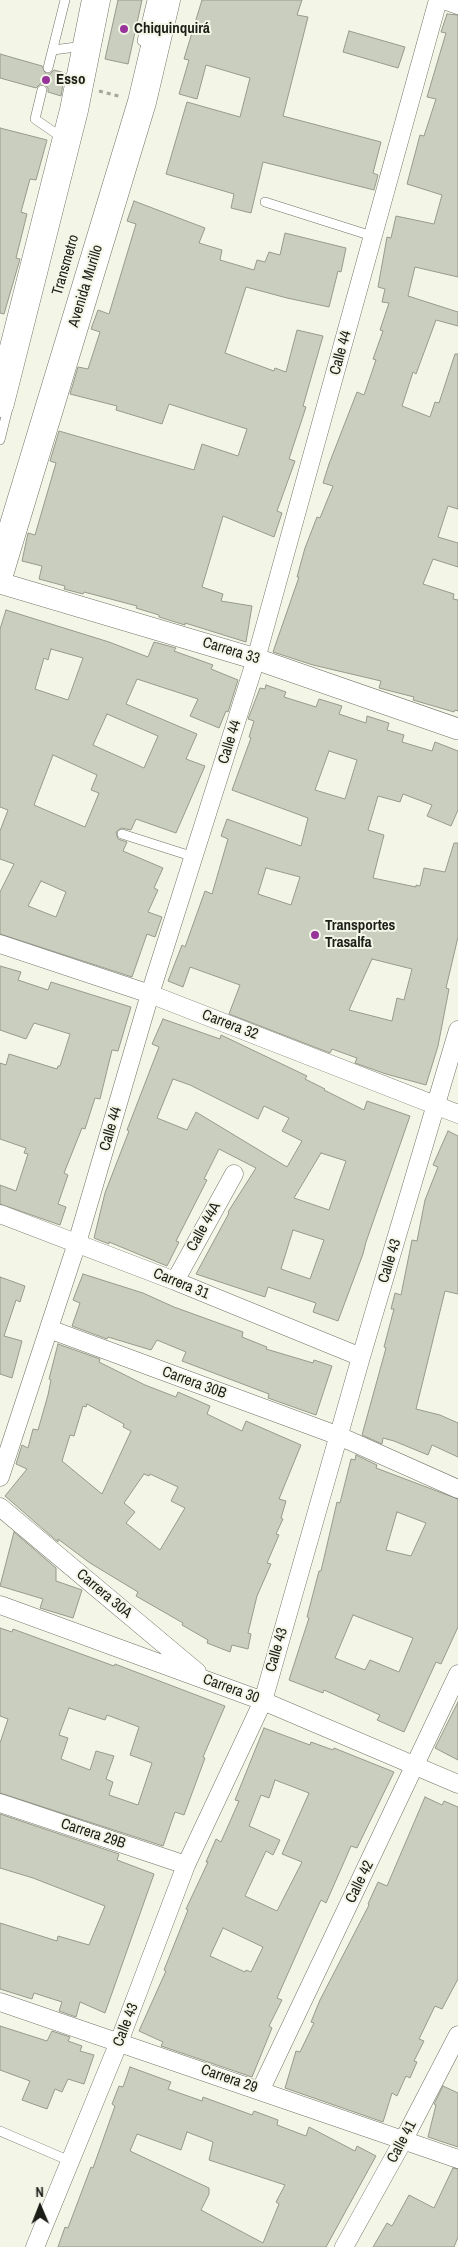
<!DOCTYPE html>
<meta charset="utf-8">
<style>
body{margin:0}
#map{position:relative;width:458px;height:2247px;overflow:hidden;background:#f3f6e7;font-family:"Archivo Narrow",sans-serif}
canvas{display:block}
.north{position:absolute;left:15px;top:2182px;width:50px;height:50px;-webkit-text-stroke:4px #f3f6e7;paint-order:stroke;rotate:359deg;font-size:14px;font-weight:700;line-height:20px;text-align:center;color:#1b1d17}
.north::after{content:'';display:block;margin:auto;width:18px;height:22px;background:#1b1d17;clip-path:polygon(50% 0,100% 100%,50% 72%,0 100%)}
</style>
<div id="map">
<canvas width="458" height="2247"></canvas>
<div class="north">N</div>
</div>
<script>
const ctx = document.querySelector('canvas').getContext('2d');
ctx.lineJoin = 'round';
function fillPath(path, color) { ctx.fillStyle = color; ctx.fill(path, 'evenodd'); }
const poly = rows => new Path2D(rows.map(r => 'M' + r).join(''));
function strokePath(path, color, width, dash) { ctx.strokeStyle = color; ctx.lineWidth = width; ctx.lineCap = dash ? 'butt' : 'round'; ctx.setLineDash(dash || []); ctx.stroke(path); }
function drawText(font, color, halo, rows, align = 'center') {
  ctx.font = font + ' "Archivo Narrow",sans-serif'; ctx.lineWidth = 4; ctx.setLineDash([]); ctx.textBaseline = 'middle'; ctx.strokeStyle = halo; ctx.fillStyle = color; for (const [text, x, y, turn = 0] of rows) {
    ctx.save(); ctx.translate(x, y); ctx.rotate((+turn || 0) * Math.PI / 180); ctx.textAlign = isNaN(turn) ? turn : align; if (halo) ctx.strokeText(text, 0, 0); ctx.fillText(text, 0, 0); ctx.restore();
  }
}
const building = poly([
 [118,0,142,0,128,64,105,59,118,0],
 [202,0,302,0,297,15,308,17,283,116,381,142,373,173,378,175,374,190,263,162,251,213,231,208,234,194,166,174,187,102,240,117,250,78,206,65,197,99,179,94,189,60,184,59,202,0],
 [447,14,458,15,458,277,415,267,408,296,458,312,458,326,436,320,416,374,413,372,402,406,430,417,435,402,439,403,455,354,458,354,458,509,448,506,438,537,458,543,458,567,433,559,423,584,454,594,453,599,458,600,458,711,455,710,454,712,413,700,414,697,379,688,381,681,313,665,273,652,299,577,297,577,305,548,317,517,320,518,333,486,323,483,329,464,357,392,364,395,376,360,373,359,383,331,380,330,389,303,382,302,385,289,378,287,387,237,391,238,396,216,434,224,442,195,407,184,420,135,424,136,436,99,427,97,446,33,441,32,447,14],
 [349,31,405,47,398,68,343,52,349,31],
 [0,54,42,66,46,74,50,74,54,70,65,73,61,96,48,92,48,88,44,84,40,84,36,88,0,78,0,54],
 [0,128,47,140,36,180,30,179,21,212,27,214,16,258,20,259,4,314,0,313,0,128],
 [134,201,205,228,199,243,222,250,220,260,254,270,257,260,265,262,269,252,280,255,285,233,346,248,341,272,338,271,329,307,287,298,246,287,225,353,274,371,275,368,286,372,297,330,323,336,303,406,306,407,289,459,295,461,277,511,282,513,274,537,223,516,202,587,223,594,221,601,252,606,246,642,185,623,185,625,159,617,159,615,136,608,137,606,84,592,83,594,64,589,65,586,39,579,42,566,22,561,28,533,35,535,56,463,50,461,59,431,194,470,202,444,238,456,247,429,169,404,162,424,116,410,117,406,70,394,78,367,88,369,100,332,91,329,98,310,109,314,136,224,127,221,134,201],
 [6,610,109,642,148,657,154,642,176,648,174,651,213,665,211,669,238,680,228,712,226,711,219,728,190,716,198,699,137,679,126,704,197,734,186,759,205,766,176,833,136,819,131,830,121,828,116,832,118,839,127,842,123,851,163,868,154,888,158,890,148,912,162,917,155,937,147,934,132,977,0,934,0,892,14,864,0,859,0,831,8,810,0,807,0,629,6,610],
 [51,649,83,658,68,700,35,689,44,658,48,660,51,649],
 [107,714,158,736,144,768,93,745,107,714],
 [53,755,97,775,91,790,99,793,85,827,34,805,53,755],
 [41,881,66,892,56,917,28,906,41,881],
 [266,685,286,692,284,697,316,707,319,699,342,706,339,714,366,723,367,716,389,723,387,730,404,735,402,742,432,751,435,742,458,751,458,810,451,826,427,816,432,805,403,794,400,802,378,796,368,830,384,835,373,878,416,887,416,885,420,886,424,868,445,872,454,843,458,843,458,937,446,988,449,989,438,1046,426,1085,386,1074,355,1063,357,1058,332,1049,330,1053,229,1014,240,985,190,967,183,987,168,981,182,945,185,947,205,891,212,894,228,839,221,836,227,819,301,846,308,818,232,790,251,738,249,737,254,721,248,719,260,688,265,689,266,685],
 [329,751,357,760,345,799,315,790,329,751],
 [266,868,300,877,291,905,258,894,266,868],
 [372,959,412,969,404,1000,397,998,392,1021,349,1010,372,959],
 [0,966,21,972,18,980,48,990,51,982,131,1007,118,1051,112,1050,100,1099,95,1098,85,1129,82,1128,64,1173,68,1175,58,1204,66,1207,60,1225,0,1204,0,1185,16,1191,28,1154,24,1153,26,1148,0,1139,0,1063,6,1065,9,1054,57,1069,58,1066,60,1066,70,1034,34,1023,26,1039,0,1030,0,966],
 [163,1019,220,1039,221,1035,307,1076,305,1079,325,1089,324,1090,364,1110,367,1101,410,1116,366,1242,363,1254,338,1321,313,1312,316,1303,268,1287,265,1297,196,1274,229,1213,228,1212,256,1168,219,1149,204,1179,207,1180,176,1241,179,1242,167,1266,109,1242,109,1244,94,1238,105,1193,129,1131,127,1130,159,1047,152,1044,163,1019],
 [173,1079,190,1085,258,1119,264,1106,289,1118,282,1131,302,1141,287,1167,196,1112,187,1130,157,1118,173,1079],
 [321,1153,346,1161,329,1210,294,1198,321,1153],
 [293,1230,324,1240,310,1279,281,1269,293,1230],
 [448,1131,458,1136,458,1294,445,1291,416,1409,440,1415,458,1423,458,1457,432,1445,428,1455,394,1441,383,1438,382,1444,362,1435,386,1348,384,1347,394,1309,391,1309,395,1293,401,1295,412,1240,417,1241,425,1200,438,1167,433,1165,448,1131],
 [83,1274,143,1293,174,1307,243,1332,242,1337,267,1347,266,1349,313,1363,314,1360,332,1366,316,1415,268,1398,269,1394,182,1361,186,1352,157,1340,151,1350,108,1337,107,1339,72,1326,80,1303,73,1300,83,1274],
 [0,1277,25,1286,20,1302,16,1300,4,1336,22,1341,12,1378,0,1374,0,1277],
 [58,1344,100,1359,99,1362,145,1385,176,1397,178,1392,210,1406,207,1414,242,1431,246,1421,301,1445,279,1499,286,1501,281,1518,283,1519,276,1534,279,1535,267,1563,271,1564,257,1596,248,1633,251,1634,248,1649,232,1645,230,1652,207,1643,208,1640,182,1625,183,1623,136,1596,138,1592,90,1563,58,1539,58,1542,5,1496,27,1469,16,1464,22,1445,28,1448,33,1429,38,1430,48,1395,51,1380,49,1379,58,1344],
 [87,1404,124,1424,123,1427,131,1431,102,1494,62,1461,70,1435,74,1436,83,1406,86,1407,87,1404],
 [144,1474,149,1476,150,1474,178,1487,171,1501,185,1508,160,1550,126,1523,135,1512,124,1503,144,1474],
 [356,1455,377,1465,376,1468,458,1499,458,1627,441,1664,436,1662,404,1732,377,1720,380,1715,324,1690,323,1693,289,1680,309,1618,307,1617,319,1571,321,1571,337,1502,340,1503,351,1459,355,1460,356,1455],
 [397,1512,426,1523,411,1556,386,1550,397,1512],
 [353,1615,413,1638,399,1672,370,1660,365,1670,335,1658,353,1615],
 [14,1532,56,1568,56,1581,82,1590,73,1618,40,1608,43,1599,0,1586,14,1532],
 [0,1628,12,1632,13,1629,114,1666,115,1664,225,1706,203,1757,205,1758,184,1815,175,1812,163,1846,0,1793,0,1743,8,1719,0,1716,0,1628],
 [69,1708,105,1720,107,1715,139,1727,130,1755,152,1763,138,1805,109,1795,113,1782,106,1779,114,1756,96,1751,90,1770,61,1759,68,1738,59,1735,69,1708],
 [458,1702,458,1760,435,1748,458,1702],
 [264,1728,310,1745,311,1742,333,1750,334,1748,394,1772,357,1848,351,1846,326,1903,321,1900,309,1926,277,1998,282,2000,269,2026,272,2028,252,2077,161,2046,163,2042,139,2031,166,1971,164,1970,188,1910,186,1909,208,1862,206,1862,216,1839,221,1842,239,1801,235,1800,264,1728],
 [275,1780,309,1793,282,1854,302,1862,277,1911,245,1896,266,1851,273,1855,280,1840,249,1826,261,1795,269,1798,275,1780],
 [223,1928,263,1947,251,1972,246,1970,245,1972,210,1956,223,1928],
 [425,1797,442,1805,444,1801,458,1807,458,1979,442,2009,435,2006,419,2039,424,2041,414,2061,417,2062,410,2078,406,2076,397,2096,392,2093,383,2122,285,2088,296,2051,300,2052,314,2023,311,2022,320,2000,369,1905,368,1904,378,1882,387,1886,425,1797],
 [0,1814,119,1854,117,1860,154,1874,105,2013,80,2002,76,2017,59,2011,62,2002,34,1993,32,1999,0,1989,0,1923,57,1941,58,1936,89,1945,105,1906,33,1878,0,1868,0,1814],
 [0,2026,47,2041,52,2031,70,2037,68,2041,82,2046,80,2051,94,2055,84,2084,68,2079,62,2092,55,2089,47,2109,22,2100,30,2081,0,2070,0,2026],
 [130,2067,171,2082,168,2089,202,2101,203,2097,252,2115,254,2111,278,2120,277,2125,306,2136,309,2127,355,2151,357,2146,376,2156,326,2247,58,2247,65,2227,68,2228,91,2167,93,2168,115,2106,112,2104,119,2086,123,2087,130,2067],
 [187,2132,213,2142,209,2160,285,2185,276,2202,279,2204,263,2243,201,2210,209,2194,209,2188,130,2151,137,2134,181,2150,187,2132],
 [443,2086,458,2093,458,2147,428,2137,436,2105,434,2104,443,2086],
 [453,2168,458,2169,458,2237,454,2247,373,2247,387,2223,392,2226,409,2195,434,2208,453,2168]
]);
const path = poly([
 [99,91,122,97]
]);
const service = poly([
 [142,41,152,0],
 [53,50,84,46],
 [48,68,65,0],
 [42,90,35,119,64,139],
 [265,202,372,236],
 [0,440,9,404],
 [122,834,194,857],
 [0,2131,70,2161]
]);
const minor = poly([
 [444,0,458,5],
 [0,944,150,994,458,1114],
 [0,1214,175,1281,361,1357],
 [175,1281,234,1174],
 [49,1329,339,1436,458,1489],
 [0,1477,77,1243,150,994,256,659,438,0],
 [0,1507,197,1672],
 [0,1605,263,1701,458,1784],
 [0,1803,186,1865],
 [0,2002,458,2159],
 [261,2089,458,1674],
 [35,2247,119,2042,186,1865,263,1701,361,1357,458,1030],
 [344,2247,403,2141,458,2035]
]);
const tertiary = poly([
 [0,583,256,659,458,729]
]);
const primary = poly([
 [0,403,74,110,96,0],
 [0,571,142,102,166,0]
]);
const markers = [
 [124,29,5,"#973399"],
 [46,80,5,"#973399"],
 [315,935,5,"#973399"]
];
const poiNames = [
 ["Chiquinquirá",134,29],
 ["Esso",56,80],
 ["Transportes",325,926],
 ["Trasalfa",325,943]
];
const streetNames = [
 ["Transmetro",66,265,-74],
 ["Avenida Murillo",86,286,-73],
 ["Calle 44",341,353,-75],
 ["Carrera 33",231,651,17],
 ["Calle 44",230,742,-73],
 ["Carrera 32",230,1025,21],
 ["Calle 44",111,1129,-74],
 ["Calle 44A",204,1227,-61],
 ["Calle 43",390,1261,-73],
 ["Carrera 31",181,1284,22],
 ["Carrera 30B",194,1383,20],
 ["Carrera 30A",104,1594,40],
 ["Calle 43",277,1650,-74],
 ["Carrera 30",231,1689,20],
 ["Carrera 29B",93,1834,18],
 ["Calle 42",360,1882,-64],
 ["Calle 43",126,2025,-69],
 ["Carrera 29",229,2079,19],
 ["Calle 41",402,2142,-62]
];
fillPath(building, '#cacebe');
strokePath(building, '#979a8c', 1);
strokePath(service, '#707366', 10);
strokePath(minor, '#707366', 19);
strokePath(tertiary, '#707366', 22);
strokePath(primary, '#707366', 29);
strokePath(path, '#a5a79c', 3, [4, 4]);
strokePath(service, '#fff', 9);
strokePath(minor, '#fff', 18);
strokePath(tertiary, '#fff', 21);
strokePath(primary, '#fff', 28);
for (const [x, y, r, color] of markers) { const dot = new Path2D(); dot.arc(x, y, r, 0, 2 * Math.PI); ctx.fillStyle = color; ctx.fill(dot); strokePath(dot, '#f3f6e7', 2); }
drawText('bold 15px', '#1b1d17', '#f3f6e7', poiNames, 'left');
drawText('15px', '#1b1d17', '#f3f6e7', streetNames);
</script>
